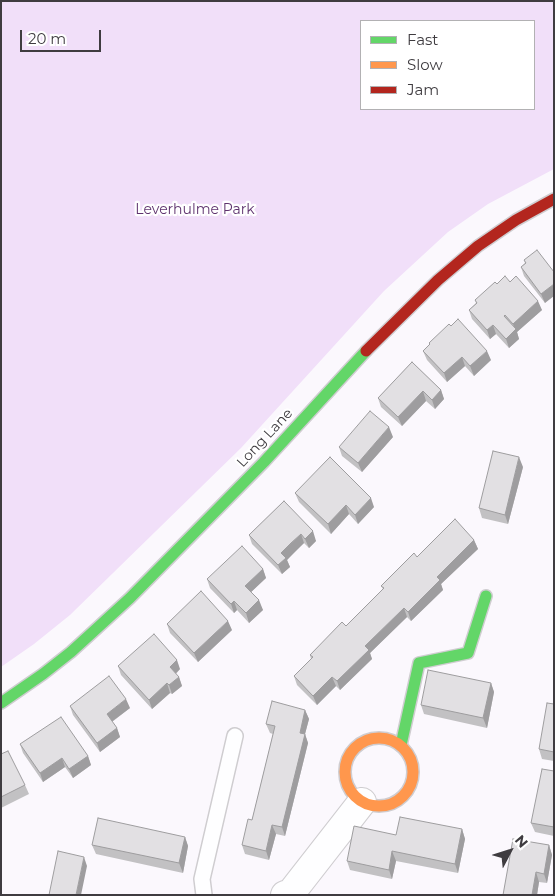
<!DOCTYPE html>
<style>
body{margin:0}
#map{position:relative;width:555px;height:896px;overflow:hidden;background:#fbf8fd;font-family:Montserrat,sans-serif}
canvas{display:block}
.frame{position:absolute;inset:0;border:2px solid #3f3c40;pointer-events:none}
.legend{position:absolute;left:360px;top:20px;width:175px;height:90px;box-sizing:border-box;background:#fff;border:1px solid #b2b1b3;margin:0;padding:6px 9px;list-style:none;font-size:15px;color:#3f3c40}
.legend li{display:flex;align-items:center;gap:10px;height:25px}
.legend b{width:25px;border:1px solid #b2b1b3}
.north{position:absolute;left:485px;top:826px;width:50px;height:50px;-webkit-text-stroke:4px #fff;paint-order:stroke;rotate:50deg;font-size:14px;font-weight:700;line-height:20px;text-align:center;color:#3f3c40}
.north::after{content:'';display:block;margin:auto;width:18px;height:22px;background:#3f3c40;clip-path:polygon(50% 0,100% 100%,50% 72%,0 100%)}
.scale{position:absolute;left:20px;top:30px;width:81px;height:22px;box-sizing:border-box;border:2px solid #3f3c40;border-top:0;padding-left:6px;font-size:15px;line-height:18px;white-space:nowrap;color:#3f3c40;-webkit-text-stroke:4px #fff;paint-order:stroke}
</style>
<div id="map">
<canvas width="555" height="896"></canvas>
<div class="frame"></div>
<ul class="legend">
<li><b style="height:6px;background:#63d668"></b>Fast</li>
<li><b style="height:6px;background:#ff974d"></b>Slow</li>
<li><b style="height:6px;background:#b3261e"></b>Jam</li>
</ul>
<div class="north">N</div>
<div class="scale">20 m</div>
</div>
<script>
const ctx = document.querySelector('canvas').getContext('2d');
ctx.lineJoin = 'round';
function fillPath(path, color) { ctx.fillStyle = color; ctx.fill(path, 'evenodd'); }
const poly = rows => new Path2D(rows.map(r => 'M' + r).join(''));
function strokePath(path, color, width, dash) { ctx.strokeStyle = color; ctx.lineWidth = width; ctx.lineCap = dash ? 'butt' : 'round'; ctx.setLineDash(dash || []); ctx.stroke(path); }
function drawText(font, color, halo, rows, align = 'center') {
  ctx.font = font + ' Montserrat,sans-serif'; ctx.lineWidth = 4.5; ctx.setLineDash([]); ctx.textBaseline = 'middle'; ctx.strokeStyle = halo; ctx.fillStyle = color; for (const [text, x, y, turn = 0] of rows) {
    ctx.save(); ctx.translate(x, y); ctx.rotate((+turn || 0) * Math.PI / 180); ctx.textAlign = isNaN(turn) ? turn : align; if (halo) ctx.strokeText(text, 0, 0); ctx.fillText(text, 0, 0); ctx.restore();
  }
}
const green = poly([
 [1,1,554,1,554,169,488,204,448,232,384,291,241,448,70,615,34,644,1,667],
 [361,21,534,21,534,109,361,109]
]);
const lane = poly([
 [204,895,202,879,235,736]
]);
const street = poly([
 [285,895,291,893,362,802]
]);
const fast = poly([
 [1,703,43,674,71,652,130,598,264,462,366,351],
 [401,745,419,663,468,653,486,596]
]);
const slow = poly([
 '345 772a34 34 0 1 1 68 0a34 34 0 1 1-68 0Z'
]);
const jam = poly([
 [366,351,438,280,478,246,516,220,554,199]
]);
const wall = poly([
 [524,260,554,272,545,303,524,276,521,267,525,263],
 [510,282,542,310,517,332,519,339,509,348,496,334,490,339,472,319,469,310,476,303,475,300,497,284],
 [429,343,491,360,474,376,465,366,447,382,427,360,423,351,430,345],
 [412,362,441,390,444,399,435,409,426,401,402,426,381,407,378,398],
 [393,437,362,472,342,456,339,447],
 [523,467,508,524,482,518,479,508],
 [295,493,374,507,358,524,349,514,331,534,299,502],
 [284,501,316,541,309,548,304,543,294,552,287,560,290,567,282,574,252,544,249,535],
 [474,540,478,549,441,584,443,590,411,621,407,617,370,653,372,659,340,690,336,686,317,705,297,685,294,676,311,659,310,655,346,626,383,589,381,586,417,557],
 [263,569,266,578,251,592,263,610,249,623,237,610,234,613,210,588,207,579],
 [167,624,232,630,198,662,170,633],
 [118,666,180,669,176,674,179,677,182,686,172,694,170,693,152,709,121,675],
 [491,683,494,692,487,728,424,714,421,705],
 [554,704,554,761,542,759,539,749],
 [70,706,130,708,112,722,117,728,120,737,100,752,73,715],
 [305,710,309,719,305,734,308,743,285,836,276,834,269,860,245,854,242,845,252,820,273,734,270,733,266,724],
 [20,744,88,756,91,765,73,778,65,767,43,782,23,753],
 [1,754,25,785,29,794,1,808],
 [554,771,554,836,535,832,531,823],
 [462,829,465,839,458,873,396,861,392,879,350,870,347,861,396,835],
 [185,837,188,846,183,873,96,854,92,845],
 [549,845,552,855,547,883,539,882,537,895,503,895]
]);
const shadedWall = poly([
 [554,284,554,296,545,303,541,294],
 [538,301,542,310,517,332,519,339,509,348,506,339,515,330,513,324],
 [493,325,496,334,490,339,487,330],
 [487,351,491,360,474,376,470,366],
 [462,357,465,366,447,382,444,373],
 [441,390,444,399,435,409,432,400],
 [423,391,426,401,402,426,398,417],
 [389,427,393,437,362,472,358,463],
 [519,457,523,467,508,524,505,515],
 [371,498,374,507,358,524,355,515],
 [346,505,349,514,331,534,328,524],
 [313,531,316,541,309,548,305,539],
 [301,534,304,543,287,560,290,567,282,574,278,565,281,553],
 [474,540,478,549,441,584,443,590,411,621,408,612,437,577],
 [263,569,266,578,248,595,245,586],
 [259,600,263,610,249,623,246,613],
 [234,601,237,610,234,613,231,604],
 [404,608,407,617,370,653,372,659,340,690,337,681,365,646],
 [228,621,232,630,198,662,194,653],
 [177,660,180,669,173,676,170,667],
 [179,677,182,686,172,694,169,685],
 [332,677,336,686,317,705,313,696],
 [167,683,170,693,152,709,149,700],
 [491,683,494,692,487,728,483,718],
 [126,699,130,708,110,723,107,714],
 [305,710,309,719,305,734,308,743,285,836,282,827,300,733],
 [117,728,120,737,100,752,97,743],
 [88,756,91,765,73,778,69,769],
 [62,758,65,767,43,782,40,773],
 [272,825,276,834,269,860,266,851],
 [462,829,465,839,458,873,455,864],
 [185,837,188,846,183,873,179,863],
 [549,845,552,855,547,883,544,874],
 [392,851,396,861,392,879,389,870],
 [84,857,87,866,81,895,76,895],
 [536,872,539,882,537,895,532,895]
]);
const building = poly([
 [537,250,554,272,554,284,541,294,521,267,526,263,524,260,537,250],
 [505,276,510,282,516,276,538,301,513,324,505,315,504,316,516,329,506,339,493,325,487,330,469,310,477,303,475,300,495,282,497,284,505,276],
 [458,319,487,351,470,366,462,357,444,373,423,351,430,344,429,343,449,324,451,326,458,319],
 [412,362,441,390,432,400,423,391,398,417,378,398,412,362],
 [370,411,389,427,358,463,339,447,370,411],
 [493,451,519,457,505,515,479,508,493,451],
 [330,457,371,498,355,515,346,505,328,524,295,493,330,457],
 [284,501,313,531,305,539,301,534,291,543,281,553,286,558,278,565,249,535,284,501],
 [455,519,474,540,437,577,440,580,408,612,404,608,365,646,369,650,337,681,332,677,313,696,294,676,313,657,310,655,342,622,346,626,384,588,381,586,414,553,417,557,455,519],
 [242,546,263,569,245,586,259,600,246,613,234,601,231,604,207,579,242,546],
 [201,591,228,621,194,653,167,624,201,591],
 [154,634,177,660,170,667,179,677,169,685,167,683,149,700,118,666,154,634],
 [428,670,491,683,483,718,421,705,428,670],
 [109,676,126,699,107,714,117,728,97,743,70,706,109,676],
 [272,701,305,710,300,733,305,734,282,827,272,825,266,851,242,845,248,819,252,820,275,726,266,724,272,701],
 [547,703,554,704,554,752,539,749,547,703],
 [61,717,88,756,69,769,62,758,40,773,20,744,61,717],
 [8,751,25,785,1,797,1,754,8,751],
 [542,769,554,771,554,827,531,823,542,769],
 [400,817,462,829,455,864,392,851,389,870,347,861,354,826,396,835,400,817],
 [98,818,185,837,179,863,92,845,98,818],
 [513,839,549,845,544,874,536,872,532,895,503,895,513,839],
 [58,851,84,857,76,895,49,895,58,851]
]);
const parkNames = [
 ["Leverhulme Park",195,210]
];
const streetNames = [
 ["Long Lane",265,438,-47]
];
fillPath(green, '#f1dff9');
strokePath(lane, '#cfcdd0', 18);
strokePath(street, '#cfcdd0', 30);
strokePath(fast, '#cfcdd0', 14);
strokePath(slow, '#cfcdd0', 14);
strokePath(jam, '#cfcdd0', 14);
strokePath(lane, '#fefeff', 15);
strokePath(street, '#fefeff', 28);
strokePath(fast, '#63d668', 11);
strokePath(slow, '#ff974d', 11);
strokePath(jam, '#b3261e', 11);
fillPath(wall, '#c2c1c3');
fillPath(shadedWall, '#9e9d9f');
fillPath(building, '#e2e0e3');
strokePath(building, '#9e9d9f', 1);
drawText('14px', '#5e326e', '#fff', parkNames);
drawText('14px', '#3f3c40', '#fff', streetNames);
</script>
